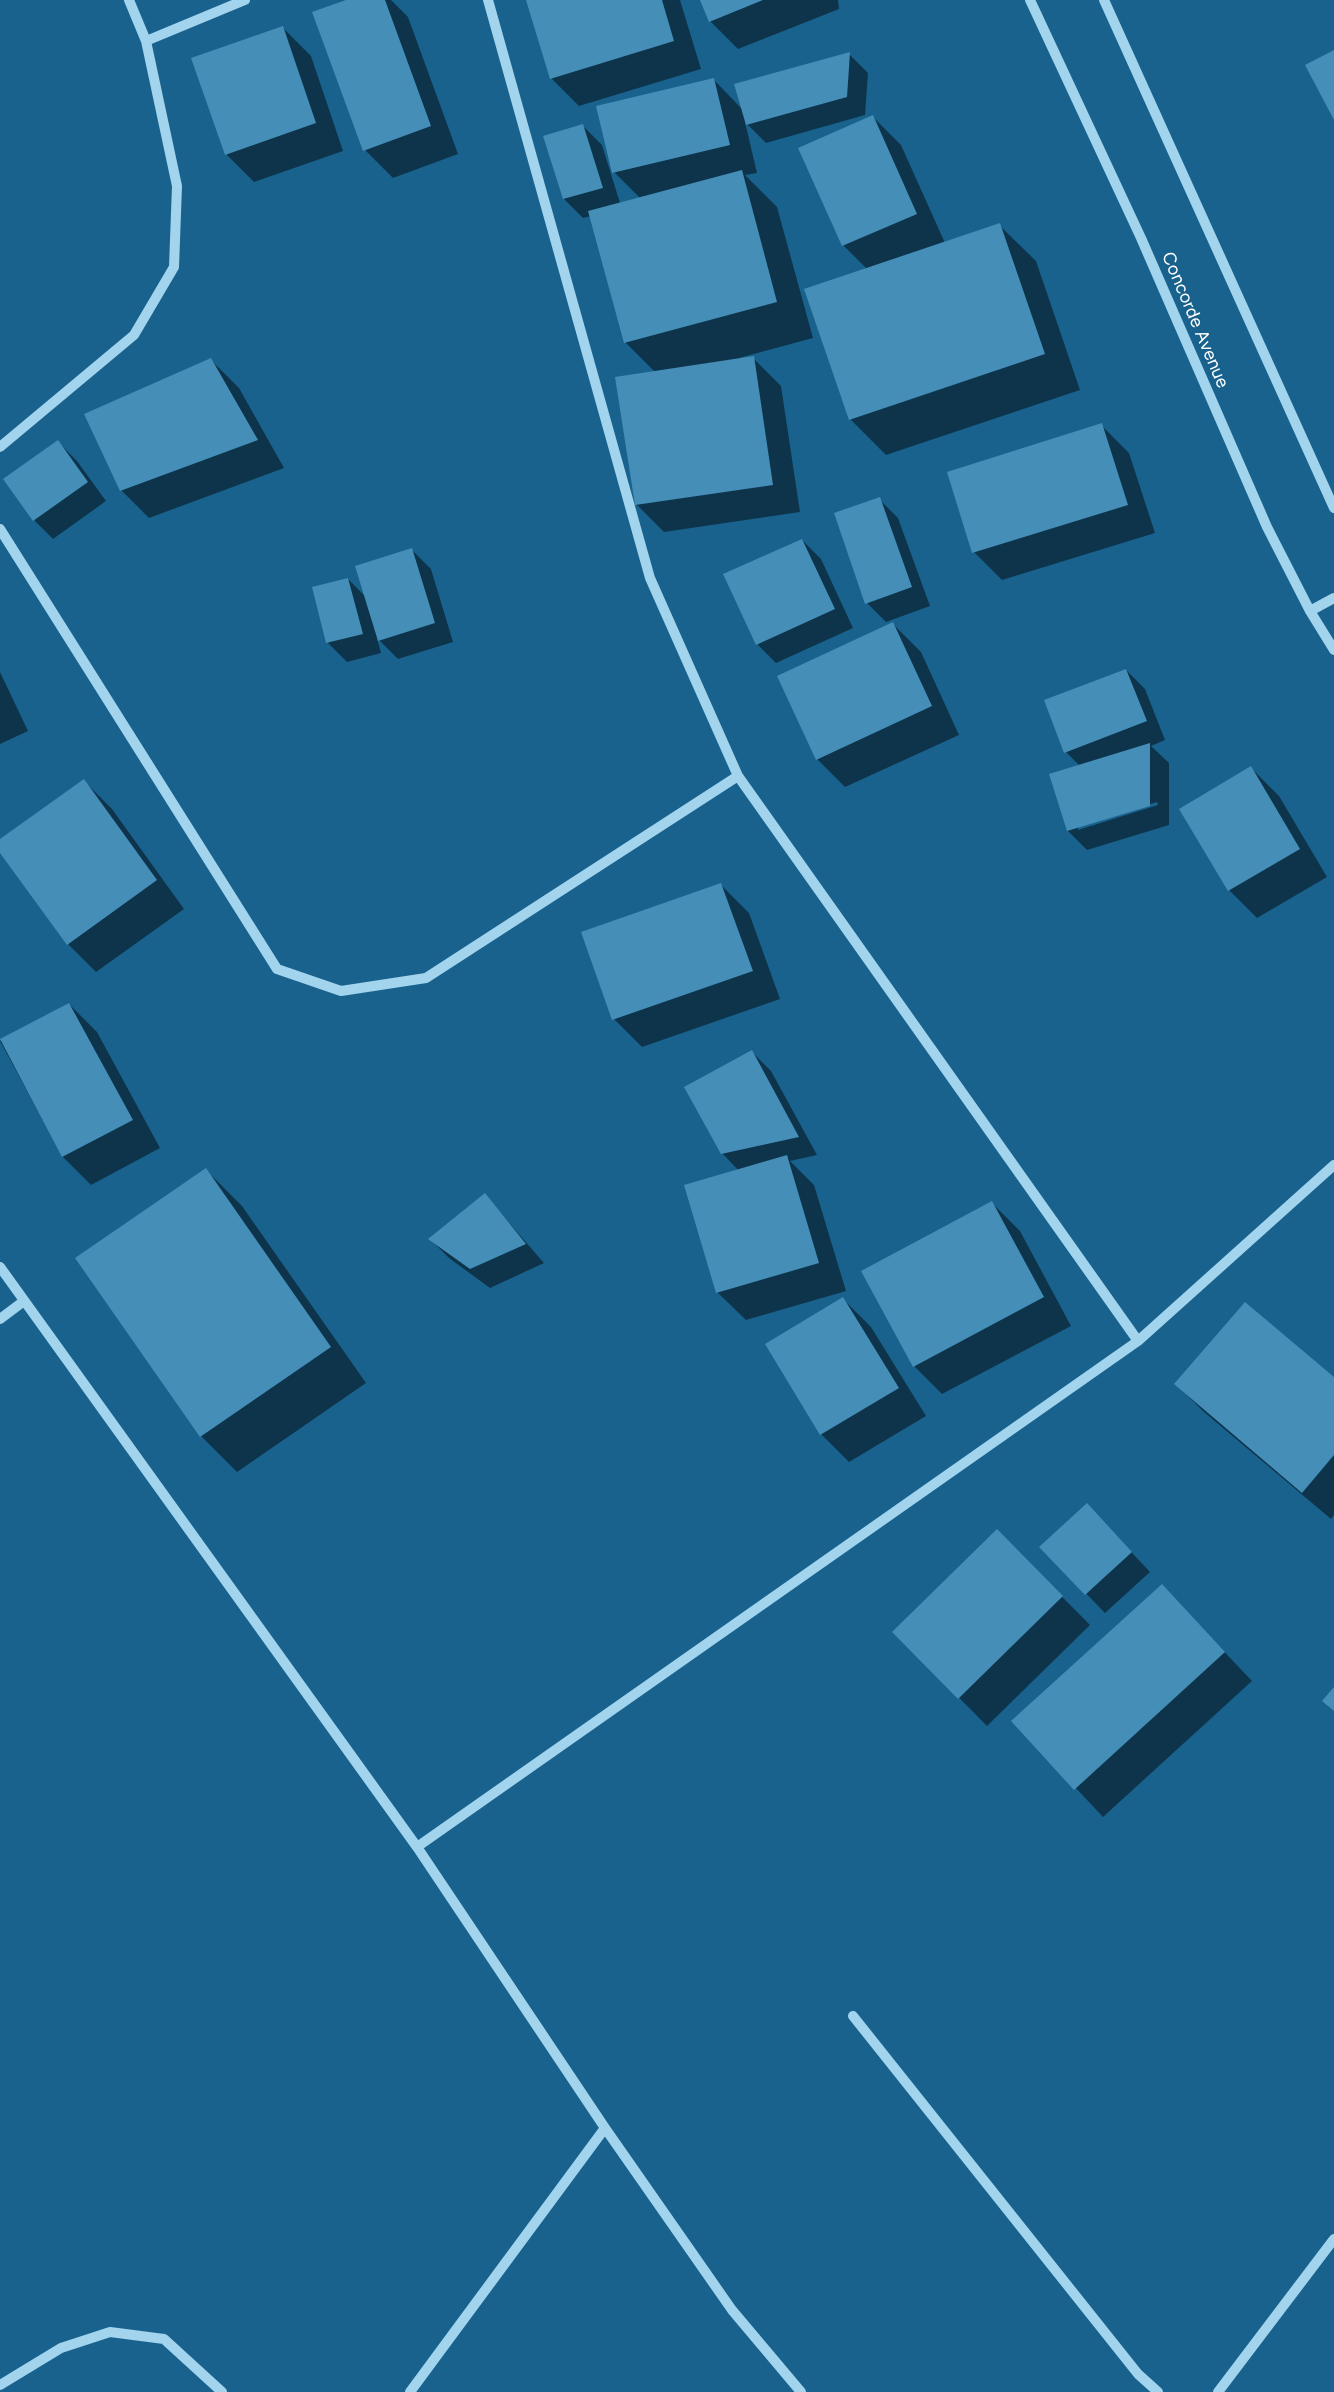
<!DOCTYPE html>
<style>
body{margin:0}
canvas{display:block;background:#18628d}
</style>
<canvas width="1334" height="2392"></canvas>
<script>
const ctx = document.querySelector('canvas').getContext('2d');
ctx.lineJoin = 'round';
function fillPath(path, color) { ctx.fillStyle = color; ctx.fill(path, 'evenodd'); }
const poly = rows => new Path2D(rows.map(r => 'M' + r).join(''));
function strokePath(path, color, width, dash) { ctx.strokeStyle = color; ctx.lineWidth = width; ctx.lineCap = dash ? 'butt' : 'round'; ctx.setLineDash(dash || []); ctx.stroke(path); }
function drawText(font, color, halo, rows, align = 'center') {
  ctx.font = font + ' Figtree,sans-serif'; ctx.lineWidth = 4.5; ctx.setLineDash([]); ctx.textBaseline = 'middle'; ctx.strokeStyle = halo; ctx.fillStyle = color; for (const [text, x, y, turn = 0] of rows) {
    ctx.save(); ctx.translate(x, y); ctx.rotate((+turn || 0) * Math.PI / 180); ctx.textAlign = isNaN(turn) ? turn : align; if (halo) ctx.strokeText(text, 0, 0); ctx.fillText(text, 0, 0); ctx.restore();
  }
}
const shadow = poly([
 [350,0,391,0,408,17,458,154,393,178,365,150],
 [528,0,680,0,701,69,579,106,551,78],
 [702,0,838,0,839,9,738,49,710,21],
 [283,28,311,56,343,151,254,182,226,154],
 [849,54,868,73,865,115,766,143,745,122,757,173,745,175,777,207,813,338,739,358,740,360,753,358,781,386,800,512,664,532,636,504,656,373,626,343,591,216,583,218,564,199,545,137,583,126,602,145,620,203,640,198,614,172,714,80,742,109],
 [873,117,901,145,945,243,999,225,1036,261,1080,390,886,455,850,419,867,269,843,245,800,149],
 [211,360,239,388,284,468,149,518,121,490],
 [1101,425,1129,453,1155,533,1002,580,974,552],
 [58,442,77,461,106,501,53,539,34,520,5,479],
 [879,499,898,518,930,606,886,622,867,603],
 [802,540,821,559,853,628,776,663,757,644],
 [412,550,431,569,453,642,398,659,377,638,381,653,347,662,328,643,348,579,366,597],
 [893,624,921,652,959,735,845,787,817,759],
 [1126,670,1145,689,1165,740,1151,746,1169,763,1169,825,1087,850,1068,831,1051,775,1080,766,1066,752],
 [1157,802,1158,805,1078,830,1078,826],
 [0,672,28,731,0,744],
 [1251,768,1279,796,1327,877,1257,918,1229,890,1181,809],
 [84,781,112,809,184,909,96,972,68,944,0,850,0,841],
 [721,885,749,913,780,999,642,1047,614,1019],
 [69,1004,97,1032,160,1148,91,1185,63,1157,0,1041],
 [752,1052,771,1071,817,1155,790,1161,814,1185,846,1291,746,1320,717,1292,739,1171,722,1153],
 [206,1170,242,1206,366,1383,237,1472,201,1436],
 [485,1195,544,1263,490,1288,449,1258,430,1239],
 [992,1203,1020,1231,1071,1326,942,1394,914,1366],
 [843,1299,871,1327,926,1416,849,1462,821,1434,767,1345],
 [1334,1379,1334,1515,1331,1519,1204,1412,1176,1384],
 [1105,1524,1150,1572,1105,1613,1041,1547],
 [997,1531,1090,1625,987,1726,894,1632],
 [1162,1586,1252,1681,1103,1817,1013,1721]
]);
const building = poly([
 [346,0,385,0,431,126,363,151,312,12],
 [526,0,662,0,674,41,550,79],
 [700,0,763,0,709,22],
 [283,26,316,123,225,155,191,58],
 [1334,50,1334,120,1305,65],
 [850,52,847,97,746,125,734,84],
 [714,78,730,145,612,173,596,106],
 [873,115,917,214,842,246,798,148],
 [583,124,603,188,563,199,543,136],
 [742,170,777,302,624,343,588,211],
 [1000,223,1045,354,849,420,804,289],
 [754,356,773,485,635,505,615,377],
 [211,358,258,440,120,491,84,414],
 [1102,423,1128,505,972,553,947,472],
 [58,440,88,482,33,521,3,479],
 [880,497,912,587,865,604,834,513],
 [802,539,835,609,756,645,723,574],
 [412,548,435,623,378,641,355,566],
 [348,578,363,634,326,643,312,587],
 [893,622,932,706,816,760,777,676],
 [1126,669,1147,721,1064,753,1044,700],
 [1150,743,1150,806,1067,831,1049,774],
 [1251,766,1300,849,1228,891,1179,809],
 [84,779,157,880,67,945,0,853,0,839],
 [721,883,753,971,612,1020,581,932],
 [69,1003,133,1120,62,1157,0,1039],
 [752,1050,799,1137,721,1154,684,1087],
 [787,1155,819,1263,716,1293,684,1185],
 [206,1168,331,1347,200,1437,75,1258],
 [485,1193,526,1244,470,1269,428,1239],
 [992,1201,1044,1297,913,1367,861,1271],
 [843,1297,899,1388,820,1435,765,1344],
 [1245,1302,1334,1377,1334,1455,1302,1493,1174,1384],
 [1087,1503,1132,1552,1085,1595,1039,1547],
 [997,1529,1063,1596,958,1699,892,1632],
 [1162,1584,1225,1652,1074,1790,1011,1721],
 [1334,1687,1334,1711,1322,1701]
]);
const minor = poly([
 [488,0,650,578,738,776,1138,1341],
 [1030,0,1141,238,1267,527,1310,611,1334,650],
 [1104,0,1334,508],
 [146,41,245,0],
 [0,447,134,335,174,267,177,186,146,41,129,0],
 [0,529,277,969,341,991,426,978,738,776],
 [1310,611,1334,598],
 [0,1267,417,1847,605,2128,732,2310,801,2392],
 [0,1319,24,1301],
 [417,1847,1138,1341,1334,1165],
 [853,2016,1138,2374,1158,2392],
 [0,2385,61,2348,110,2332,164,2339,222,2392],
 [410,2392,605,2128],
 [1218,2392,1334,2239]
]);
const streetNames = [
 ["Concorde Avenue",1195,320,67]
];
fillPath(shadow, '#0007');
fillPath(building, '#458eb7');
strokePath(minor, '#a3d4ee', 10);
drawText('18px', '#fff', '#18628d', streetNames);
</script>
